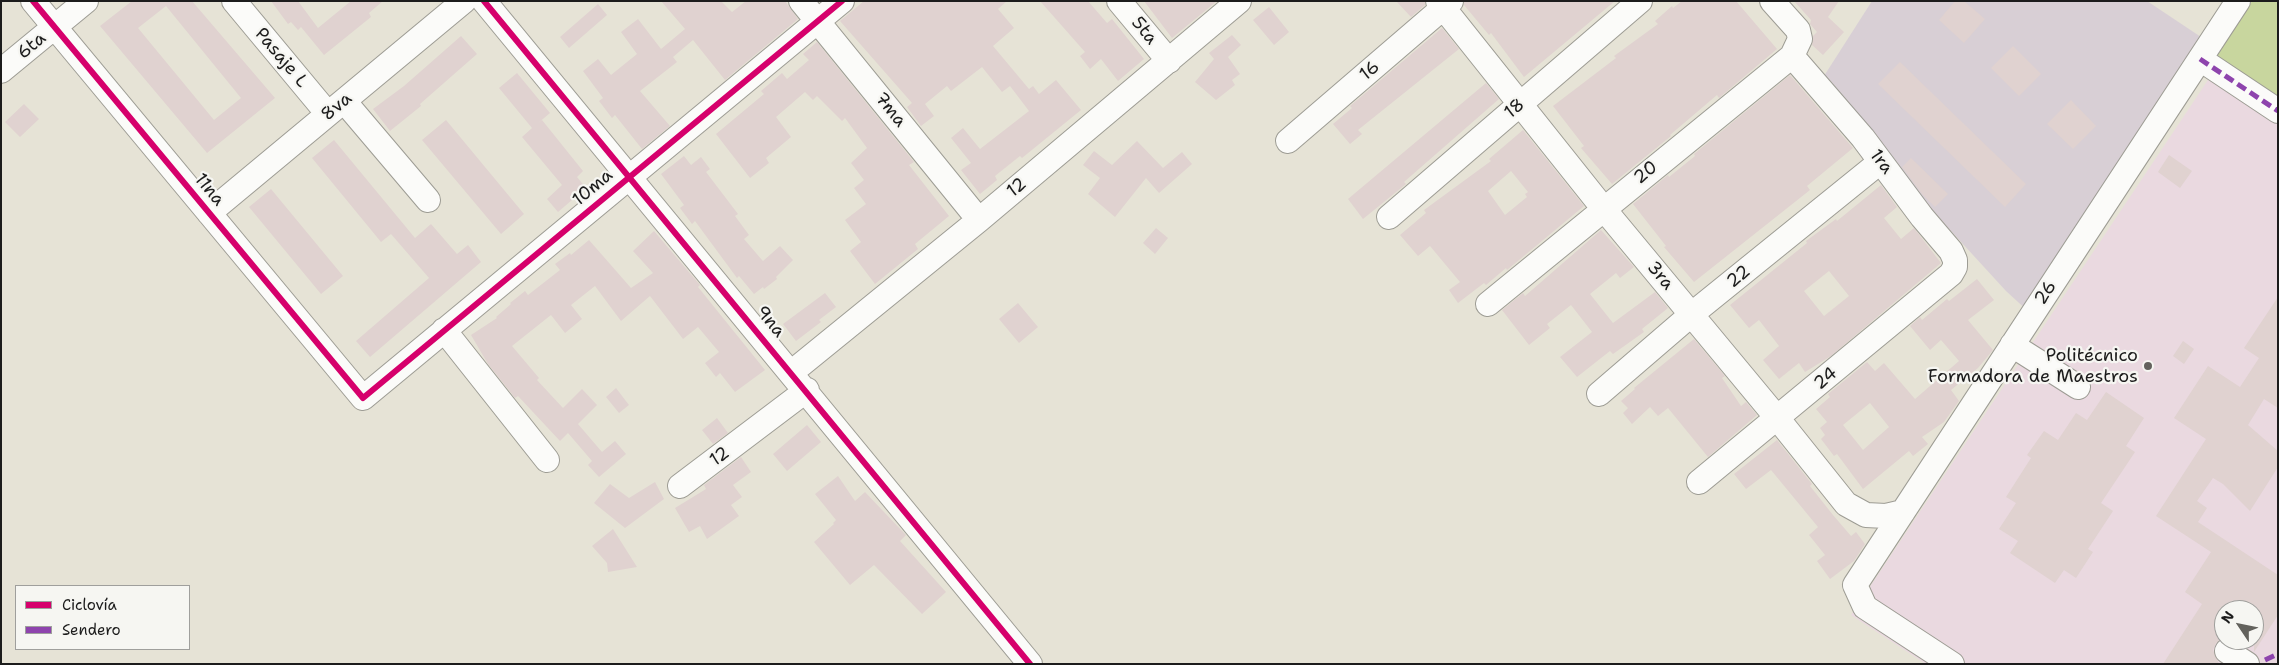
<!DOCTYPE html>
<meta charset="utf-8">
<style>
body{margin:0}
#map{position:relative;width:2279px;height:665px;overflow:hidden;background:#e6e3d6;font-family:"Shantell Sans",sans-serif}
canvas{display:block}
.frame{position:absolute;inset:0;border:2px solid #1c1c1c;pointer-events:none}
.legend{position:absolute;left:15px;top:585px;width:175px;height:65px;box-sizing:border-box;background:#f6f6f2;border:1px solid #9f9f9c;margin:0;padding:6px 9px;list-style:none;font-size:15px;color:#1c1c1c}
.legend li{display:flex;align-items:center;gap:10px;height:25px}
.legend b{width:25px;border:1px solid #9f9f9c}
.north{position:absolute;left:2214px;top:600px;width:50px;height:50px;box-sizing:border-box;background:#f6f6f2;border:1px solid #9f9f9c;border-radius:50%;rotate:304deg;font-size:14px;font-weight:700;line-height:20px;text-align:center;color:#1c1c1c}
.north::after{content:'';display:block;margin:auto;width:18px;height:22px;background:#63625d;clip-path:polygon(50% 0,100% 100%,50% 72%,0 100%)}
</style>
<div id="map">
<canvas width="2279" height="665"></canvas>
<div class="frame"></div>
<ul class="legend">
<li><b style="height:6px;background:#d6006c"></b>Ciclovía</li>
<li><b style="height:6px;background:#8e44ad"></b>Sendero</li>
</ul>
<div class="north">N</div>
</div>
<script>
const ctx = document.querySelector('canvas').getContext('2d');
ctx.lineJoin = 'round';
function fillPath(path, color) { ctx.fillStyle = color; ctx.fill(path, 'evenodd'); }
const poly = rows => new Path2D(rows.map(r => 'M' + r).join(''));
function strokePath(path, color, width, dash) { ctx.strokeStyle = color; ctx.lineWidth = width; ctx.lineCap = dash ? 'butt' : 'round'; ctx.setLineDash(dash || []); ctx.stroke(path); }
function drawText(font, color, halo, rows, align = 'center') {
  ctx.font = font + ' "Shantell Sans",sans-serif'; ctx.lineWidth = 4.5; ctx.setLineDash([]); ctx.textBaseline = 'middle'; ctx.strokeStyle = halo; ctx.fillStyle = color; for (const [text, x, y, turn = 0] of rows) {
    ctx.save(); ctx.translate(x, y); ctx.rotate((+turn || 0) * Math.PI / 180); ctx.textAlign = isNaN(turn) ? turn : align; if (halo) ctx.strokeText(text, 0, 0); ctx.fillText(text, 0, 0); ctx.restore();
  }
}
const built = poly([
 [2210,77,2278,122,2278,664,1926,664,1851,615],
 [2224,610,2254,610,2254,640,2224,640]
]);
const industrial = poly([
 [1872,1,2147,1,2204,39,2030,313,2006,291,1896,171,1824,76]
]);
const green = poly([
 [2252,1,2278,1,2278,99,2215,58]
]);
const building = poly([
 [132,1,192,1,275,98,207,153,100,26],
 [166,6,241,98,214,120,138,28],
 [271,1,298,1,318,28,351,1,383,1,369,13,371,17,324,55,301,27,298,30,291,22,288,24],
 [661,1,721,1,732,12,746,1,785,1,798,19,725,80,693,40,673,57,677,62,640,91,670,126,642,149,615,115,612,118,599,101,603,98,583,71,598,59,611,75,637,54,621,32,638,19,661,49,685,29],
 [864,1,1007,1,998,9,1014,28,993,46,1029,89,1033,86,1039,94,1056,80,1081,110,1022,158,1020,156,995,176,997,180,980,194,961,170,971,163,951,138,963,128,980,149,1029,111,1010,86,1002,92,982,67,951,91,947,86,925,104,934,116,921,126,907,107,912,103,840,21],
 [1040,1,1088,1,1107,23,1112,19,1144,59,1118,81,1101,59,1090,69,1080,56,1085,52],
 [1144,1,1217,1,1172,38],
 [1396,1,1425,1,1425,5,1411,17],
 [1464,1,1615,1,1524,77,1491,33,1489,35,1464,5],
 [1682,1,1736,1,1777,49,1719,98,1717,95,1670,135,1671,136,1612,184,1581,148,1584,146,1553,106,1616,58,1614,56,1658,24,1655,21,1672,6,1673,8],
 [1794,1,1839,1,1828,17,1844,32,1823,55,1812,45,1813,36,1817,32,1810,24,1811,20],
 [1955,1,1964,1,1985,19,1964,43,1939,20],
 [598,4,607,15,569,48,560,37],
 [1269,7,1289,32,1274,45,1253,20],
 [1442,28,1459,49,1358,130,1362,134,1350,144,1333,124,1352,108,1350,106],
 [1232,35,1241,45,1228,57,1240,74,1232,80,1235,85,1216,100,1195,82,1214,59,1209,53],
 [461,36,477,54,420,104,421,106,390,131,373,109,404,86],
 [817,42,914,162,909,165,949,216,915,244,918,249,875,284,850,251,861,242,845,220,866,204,854,188,864,180,851,163,867,148,845,118,842,121,817,96,813,100,805,92,776,117,791,137,766,158,769,163,750,178,716,134,764,94,761,91,782,73,787,79,809,60,803,54],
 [2013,46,2041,74,2019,96,1991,68],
 [1900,62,2026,184,2005,207,1878,84],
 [517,73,550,113,537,124,542,120,583,171,577,177,586,188,558,212,547,199,562,185,522,137,532,128,499,88],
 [1790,75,1853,148,1807,186,1810,190,1694,282,1664,247,1666,246,1633,204,1668,175,1669,177,1695,156,1694,154],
 [1486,83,1499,99,1404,182,1406,184,1363,219,1348,199],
 [2071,100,2096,126,2073,149,2047,124],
 [24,104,39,119,20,137,5,122],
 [446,120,524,214,501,234,422,140],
 [1523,130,1584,206,1507,270,1506,268,1486,285,1484,283,1458,303,1449,290,1460,282,1430,246,1418,256,1400,235,1426,213,1424,210,1491,161,1489,159],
 [1511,171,1528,192,1525,194,1527,197,1505,215,1488,191],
 [334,140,415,238,431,224,457,254,468,245,481,262,370,357,356,341,429,278,391,234,381,242,312,158],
 [1137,141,1163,168,1182,152,1192,164,1159,193,1146,178,1115,217,1088,194,1100,178,1083,165,1094,151,1112,165],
 [2169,155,2192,171,2180,188,2158,172],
 [684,156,691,165,701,157,710,169,706,172,738,214,735,216,749,235,744,239,762,260,763,261,780,246,793,260,776,277,777,279,764,289,763,287,754,294,739,276,737,278,695,221,692,224,680,208,684,205,661,174],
 [1911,158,1948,194,1935,207,1922,194,1902,167],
 [1881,185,1897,207,1884,218,1901,239,1914,228,1941,263,1831,356,1805,372,1799,363,1779,379,1763,360,1779,346,1759,320,1749,328,1730,305,1807,243,1806,241,1836,219,1837,221],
 [1829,271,1849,296,1824,316,1804,291],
 [271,189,343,276,321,294,249,207],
 [1156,228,1168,238,1155,254,1143,243],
 [1601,230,1634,267,1620,278,1616,273,1590,294,1613,323,1655,292,1668,308,1642,329,1644,332,1613,354,1610,351,1577,377,1560,357,1592,332,1571,305,1547,324,1550,328,1529,345,1502,310,1523,293,1525,296],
 [654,231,700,285,698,287,765,370,735,392,720,373,716,377,705,363,719,352,698,327,683,339,650,296,621,321,595,286,571,305,582,319,565,333,551,315,512,346,539,378,537,380,563,408,582,389,597,405,578,424,602,452,615,441,626,454,599,477,588,465,592,461,568,433,560,441,518,396,515,398,488,364,471,335,497,318,496,317,511,304,510,303,525,291,528,295,560,270,555,264,570,253,571,255,589,240,631,288,653,273,633,251],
 [1977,279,1994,300,1968,320,1993,350,1978,368,1951,390,1959,401,1944,422,1922,437,1928,444,1913,456,1909,451,1863,489,1837,454,1834,456,1821,439,1825,435,1820,428,1827,422,1816,409,1830,397,1828,394,1867,362,1875,371,1884,363,1915,399,1959,361,1941,340,1930,350,1910,326,1920,317,1922,320,1947,299,1949,301],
 [1870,403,1889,427,1863,450,1843,425],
 [825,293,836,307,819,320,821,322,796,341,783,324],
 [2278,297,2278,408,2264,399,2248,425,2278,451,2278,467,2250,511,2223,484,2213,478,2197,501,2207,508,2198,522,2278,575,2278,615,2254,652,2254,610,2224,610,2224,638,2216,643,2213,650,2219,664,2163,664,2202,604,2185,592,2211,552,2156,516,2206,439,2174,418,2208,366,2240,387,2259,358,2244,348],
 [1018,303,1038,327,1019,343,999,319],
 [1694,339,1725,376,1722,378,1741,406,1746,402,1757,415,1708,457,1668,408,1658,416,1650,407,1632,424,1623,413,1628,408,1621,401,1635,389,1634,388],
 [2183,341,2194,349,2184,364,2173,356],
 [616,388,629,405,619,413,606,397],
 [2106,392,2144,418,2126,446,2135,452,2101,503,2113,511,2088,549,2093,552,2076,578,2064,570,2055,583,2010,553,2018,541,1999,529,2016,503,2006,497,2031,458,2027,455,2044,431,2058,440,2076,413,2087,420],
 [717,418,728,433,713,444,702,430],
 [807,425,821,442,787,471,773,454],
 [1777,440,1812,484,1810,486,1833,515,1851,536,1856,532,1865,544,1854,561,1830,579,1817,561,1825,555,1809,535,1818,527,1771,470,1746,489,1734,474],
 [741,457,751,472,733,485,742,497,731,505,739,516,707,539,700,526,689,532,675,508,706,489,704,485],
 [838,476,855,501,865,492,883,511,906,535,900,541,946,592,922,614,874,565,850,585,814,542,834,524,833,523,836,520,815,494],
 [655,482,664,499,625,528,594,503,610,484,629,498],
 [613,529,637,567,608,572,607,563,592,546]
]);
const minor = poly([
 [33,1,363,398,842,1],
 [234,1,328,114],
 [484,1,1030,664],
 [801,1,979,220],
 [1119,1,1169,61],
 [1438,1,1603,208,1778,419,1846,504,1866,515,1886,516,1903,512],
 [2200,59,2278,111],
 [1,71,86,1],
 [344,101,428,200],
 [1288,141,1451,1],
 [209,213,464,1],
 [1389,217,1640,1],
 [1488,304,1792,56,1800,39,1798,30,1772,1],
 [444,330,547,460],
 [2012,345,2078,387],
 [792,372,979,220,1239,1],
 [1599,394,1692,314,1880,162],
 [1699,482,1951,274,1955,267,1955,260,1951,251,1922,217,1863,138,1792,56],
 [680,486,807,390],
 [2227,651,2247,664],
 [1952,664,1865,607,1855,585,2238,1]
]);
const quiet = poly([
 [2200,59,2278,111],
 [2265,660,2278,654]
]);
const cycleway = poly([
 [33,1,363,398,842,1],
 [484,1,1030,664]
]);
const markers = [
 [2148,366,5,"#63625d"]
];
const streetNames = [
 ["5ta",1144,31,51],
 ["6ta",32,46,-40],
 ["Pasaje L",281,58,50],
 ["16",1370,71,-41],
 ["8va",337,107,-40],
 ["18",1515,109,-41],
 ["7ma",890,110,51],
 ["1ra",1881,162,53],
 ["20",1646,173,-39],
 ["10ma",593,188,-40],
 ["12",1017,188,-40],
 ["11na",209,190,50],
 ["3ra",1660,276,50],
 ["22",1739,277,-39],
 ["26",2046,293,-57],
 ["9na",770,322,50],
 ["24",1826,379,-40],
 ["12",720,457,-36]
];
const poiNames = [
 ["Politécnico",2138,356],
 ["Formadora de Maestros",2138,377]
];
fillPath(built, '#ead9e0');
fillPath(industrial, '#d8cfd5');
fillPath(green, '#c8d69e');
fillPath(building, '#e0d2d0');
strokePath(minor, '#9d9c94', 26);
strokePath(minor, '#fbfbf9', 24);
strokePath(quiet, '#8e44ad', 5, [10, 5]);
strokePath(cycleway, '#d6006c', 6);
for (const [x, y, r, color] of markers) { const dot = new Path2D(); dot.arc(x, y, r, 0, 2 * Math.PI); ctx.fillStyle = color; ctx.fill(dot); strokePath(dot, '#f6f6f2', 2); }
drawText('18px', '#1c1c1c', '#f6f6f2', streetNames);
drawText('18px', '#1c1c1c', '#f6f6f2', poiNames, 'right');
</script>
